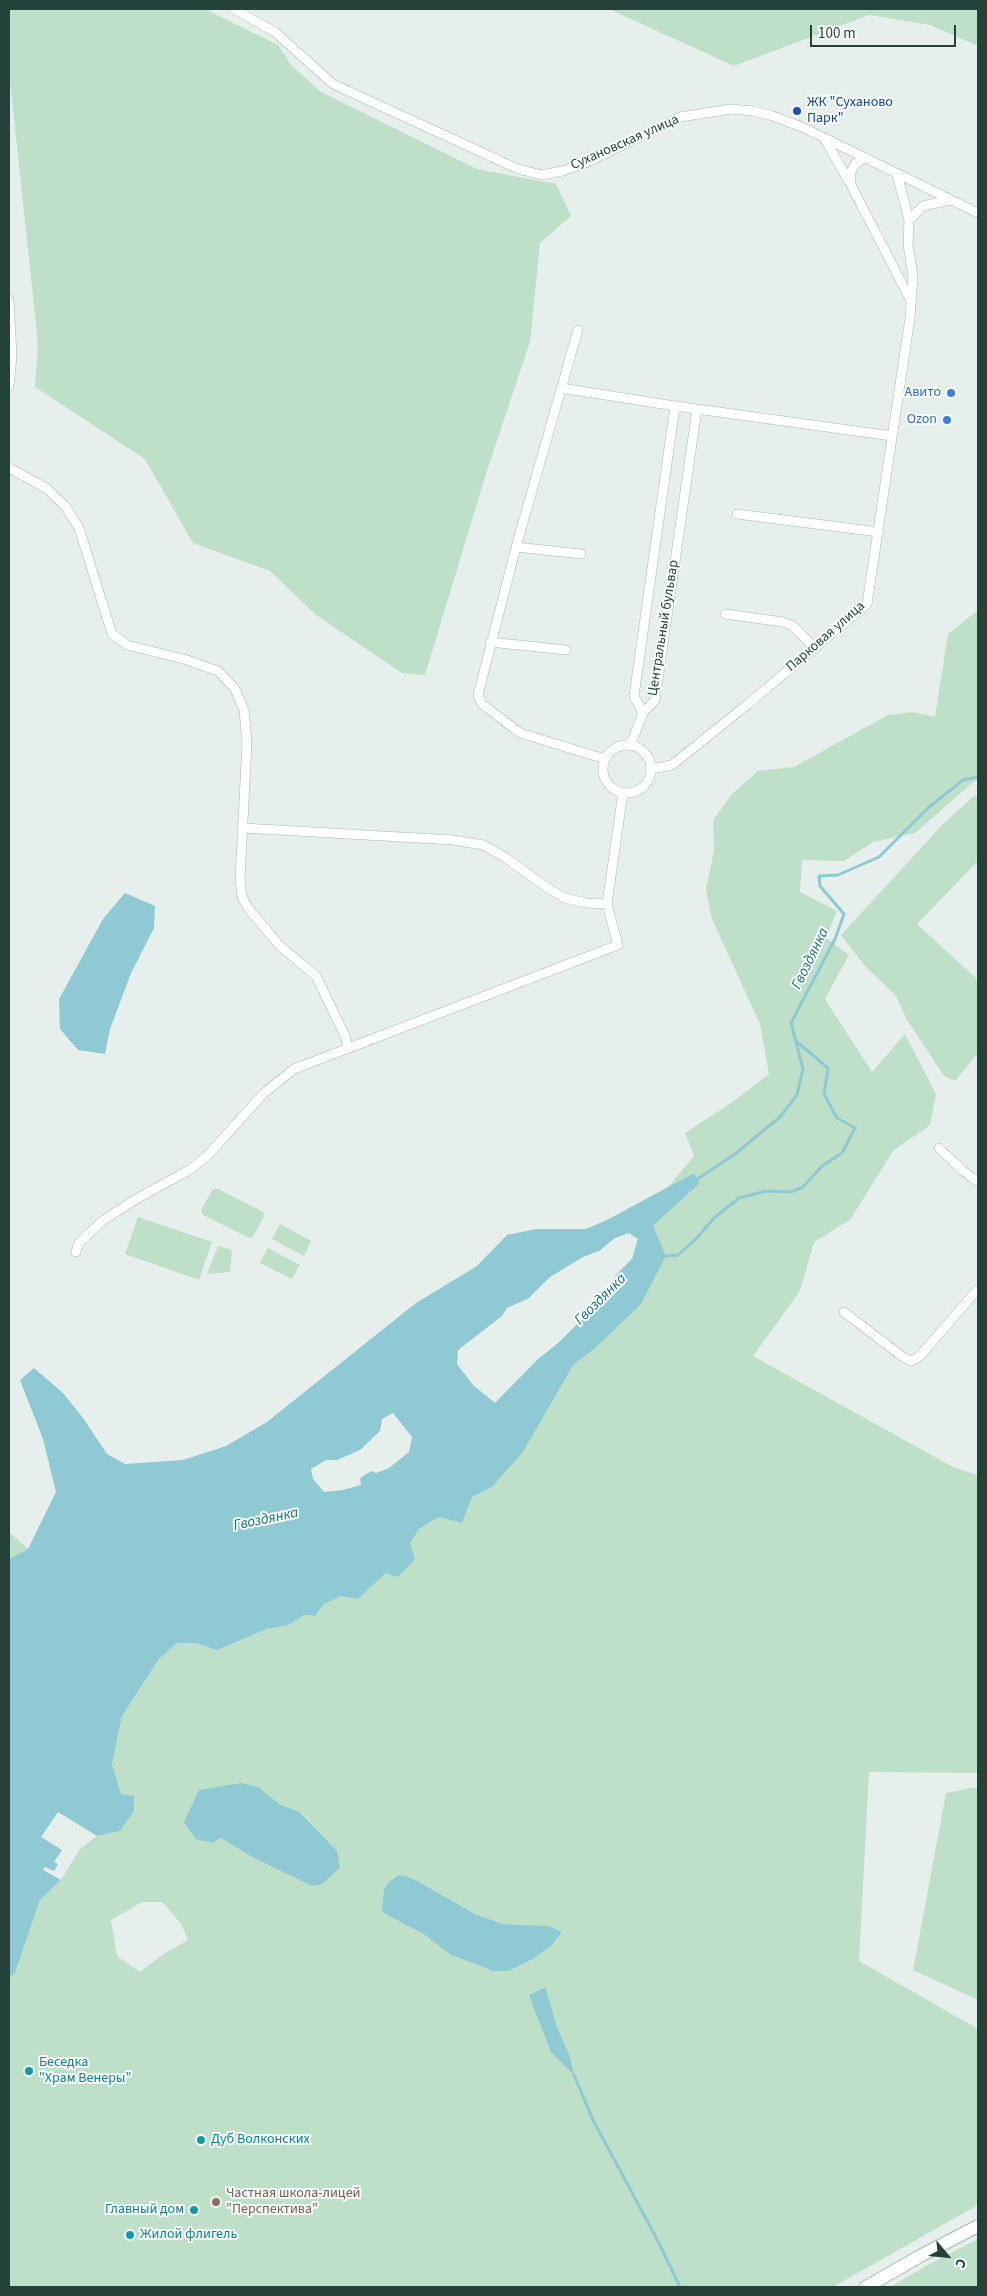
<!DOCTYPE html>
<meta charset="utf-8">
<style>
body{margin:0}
#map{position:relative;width:987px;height:2296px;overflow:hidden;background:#e6efeb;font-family:"Source Sans 3",sans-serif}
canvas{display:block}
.frame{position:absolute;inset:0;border:10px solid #24423a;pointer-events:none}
.north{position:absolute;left:922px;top:2231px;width:50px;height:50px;-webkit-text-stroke:4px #f7fbf9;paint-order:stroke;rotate:118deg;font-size:14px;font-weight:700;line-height:20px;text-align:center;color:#24423a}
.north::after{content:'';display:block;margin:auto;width:18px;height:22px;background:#24423a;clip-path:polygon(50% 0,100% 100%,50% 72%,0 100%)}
.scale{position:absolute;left:810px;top:25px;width:146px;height:22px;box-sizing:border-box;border:2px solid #24423a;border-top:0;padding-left:6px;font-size:15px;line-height:18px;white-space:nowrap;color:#24423a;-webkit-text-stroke:4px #f7fbf9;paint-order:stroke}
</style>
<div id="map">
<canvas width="987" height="2296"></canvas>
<div class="frame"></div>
<div class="north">С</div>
<div class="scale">100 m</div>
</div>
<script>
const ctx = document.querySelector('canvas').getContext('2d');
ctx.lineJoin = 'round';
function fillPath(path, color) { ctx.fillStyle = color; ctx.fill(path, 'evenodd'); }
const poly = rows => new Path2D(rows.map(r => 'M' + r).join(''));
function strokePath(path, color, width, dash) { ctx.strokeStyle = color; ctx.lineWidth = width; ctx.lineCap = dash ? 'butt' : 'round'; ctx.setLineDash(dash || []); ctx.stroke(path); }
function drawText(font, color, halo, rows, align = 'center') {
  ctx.font = font + ' "Source Sans 3",sans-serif'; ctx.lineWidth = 4; ctx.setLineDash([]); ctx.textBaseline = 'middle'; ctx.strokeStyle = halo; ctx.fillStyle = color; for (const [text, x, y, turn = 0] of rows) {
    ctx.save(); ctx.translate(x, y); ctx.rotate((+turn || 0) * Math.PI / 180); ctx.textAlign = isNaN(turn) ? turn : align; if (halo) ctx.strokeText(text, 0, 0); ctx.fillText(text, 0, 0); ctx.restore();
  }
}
const green = poly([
 [9,9,205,9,278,45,292,66,321,92,477,169,556,184,571,216,540,243,530,342,485,477,425,675,402,673,316,615,270,571,193,543,145,459,35,387,38,343,9,72],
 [609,9,978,9,978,46,930,25,869,15,734,66],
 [978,610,978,778,915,833,873,842,844,861,802,860,800,892,837,911,826,938,849,955,825,999,872,1072,905,1034,936,1094,930,1125,893,1151,850,1220,814,1242,800,1291,753,1356,955,1468,978,1475,978,1773,869,1772,859,1961,978,2029,978,2205,833,2287,9,2287,9,1978,15,1973,40,1900,61,1880,80,1849,86,1842,97,1836,120,1831,121,1794,112,1764,122,1716,159,1659,177,1643,195,1643,217,1650,267,1629,289,1625,304,1615,315,1616,324,1604,341,1596,358,1599,386,1573,419,1529,439,1517,462,1523,472,1497,492,1487,523,1452,574,1364,593,1350,613,1329,653,1226,700,1183,693,1173,668,1187,694,1156,685,1133,734,1101,769,1074,760,1024,712,919,706,889,714,851,713,820,732,794,758,771,794,767,888,715,913,712,935,717,948,634],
 [258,1787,281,1805,301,1812,337,1851,312,1886,252,1857,221,1838],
 [419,1882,475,1914,503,1924,549,1926,562,1932,551,1946,533,1959,509,1971,493,1971,451,1955,425,1935,383,1912],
 [142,1902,162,1902,181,1924,188,1940,162,1955,140,1972,117,1956,111,1920],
 [544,1987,557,2027,569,2054,552,2052,533,2006,529,1995],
 [975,795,978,798,978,861,917,924,978,980,978,1053,955,1081,944,1076,907,1020,896,996,864,965,841,935,943,824],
 [213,1189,218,1189,263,1212,264,1216,253,1237,249,1238,203,1215,201,1210],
 [138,1217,212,1242,199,1280,125,1254],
 [280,1224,311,1241,304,1256,272,1239],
 [218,1246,232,1250,230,1272,207,1274],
 [268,1248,300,1265,292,1279,260,1263],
 [9,1532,28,1549,9,1559],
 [978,1787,978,2000,913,1970,946,1793],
 [978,2239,978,2287,890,2287,928,2265]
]);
const water = poly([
 [125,893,155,906,154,928,131,973,110,1029,105,1054,78,1050,60,1029,59,999,103,919],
 [694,1173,700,1183,653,1226,666,1256,641,1304,593,1350,574,1364,523,1452,492,1487,472,1497,462,1523,439,1517,419,1529,410,1543,415,1559,398,1577,386,1573,358,1599,341,1596,324,1604,315,1616,304,1615,289,1625,267,1629,217,1650,195,1643,177,1643,159,1659,122,1716,112,1764,121,1794,134,1796,134,1811,120,1831,97,1836,86,1842,80,1849,61,1880,40,1900,15,1973,9,1978,9,1559,28,1549,56,1492,43,1439,20,1380,34,1368,63,1393,83,1418,107,1454,125,1464,183,1460,226,1446,267,1422,416,1303,477,1266,507,1235,536,1229,586,1229,609,1219],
 [629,1233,638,1239,632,1259,616,1275,605,1297,557,1344,538,1359,495,1403,473,1385,457,1364,458,1350,502,1316,507,1308,529,1298,550,1277,583,1257,599,1251,615,1238],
 [393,1413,412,1437,409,1452,389,1468,376,1473,371,1471,360,1478,361,1485,343,1490,324,1492,313,1479,311,1469,326,1460,337,1460,360,1450,380,1431,382,1419],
 [241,1783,258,1787,281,1805,300,1812,337,1851,340,1868,322,1884,312,1886,252,1857,221,1838,212,1843,196,1839,184,1822,199,1790],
 [399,1875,406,1876,419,1882,475,1914,503,1924,549,1926,562,1932,551,1946,533,1959,509,1971,493,1971,451,1955,425,1935,382,1912,384,1890,389,1882],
 [545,1987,557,2027,569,2054,574,2075,551,2052,533,2006,529,1995]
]);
const pier = poly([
 [58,1812,97,1836,80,1849,61,1880,43,1870,45,1867,54,1871,58,1864,54,1862,62,1850,41,1837]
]);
const stream = poly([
 [696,1180,735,1154,780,1117,797,1095,803,1069,791,1023,835,939,844,914,820,886,819,876,838,875,879,857,928,808,963,780,978,777],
 [666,1256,678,1255,696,1239,714,1218,739,1198,766,1191,791,1192,803,1187,822,1166,842,1153,855,1128,837,1118,824,1094,828,1068,796,1041],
 [574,2075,593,2120,659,2243,680,2287]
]);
const street = poly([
 [234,9,275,32,333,84,518,169,542,175,562,171,588,162,680,117,731,109,753,111,770,115,802,127,978,213],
 [824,138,851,185,911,301],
 [897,174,909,220],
 [851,183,850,174,855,164,865,158],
 [9,300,12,356,9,386],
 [578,330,516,547,478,695,482,704,520,733,605,759],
 [561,388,675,406,892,436],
 [9,468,46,488,65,506,79,528,112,634,127,645,187,660,218,671,235,689,244,710,247,743,240,879,242,897,248,908,280,946,316,976,345,1036,348,1048],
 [737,514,879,532],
 [516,547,581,554],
 [725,614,783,622,793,626,815,648],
 [490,642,566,650],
 [643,713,634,696,675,406],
 '603 769a24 24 0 1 1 48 0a24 24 0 1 1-48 0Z',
 [630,746,643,713,655,700,697,409],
 [651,769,672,765,748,704,867,604,910,318,913,276,908,245,909,220,923,206,950,200],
 [243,828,453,840,483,845,503,856,549,889,565,898,586,903,607,904],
 [939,1148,962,1170,978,1182],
 [76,1252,79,1243,102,1221,138,1198,191,1169,208,1155,264,1093,294,1069,618,945,607,904,623,792],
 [844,1312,903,1357,911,1361,919,1357,978,1289]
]);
const secondary = poly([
 [866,2287,922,2255,978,2226]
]);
const markers = [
 [797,111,5,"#1a4fb4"],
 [951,393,5,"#3f7fe0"],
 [947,420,5,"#3f7fe0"],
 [29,2071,5,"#0f9aa8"],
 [201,2140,5,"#0f9aa8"],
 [216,2202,5,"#8d6e63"],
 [194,2210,5,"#0f9aa8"],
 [130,2235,5,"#0f9aa8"]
];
const transitNames = [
 ["ЖК \"Суханово",807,103],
 ["Парк\"",807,119]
];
const streetNames = [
 ["Сухановская улица",625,143,-24],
 ["Центральный бульвар",664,628,-81],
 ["Парковая улица",826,637,-41]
];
const shopNames = [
 ["Авито",941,393],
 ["Ozon",937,420]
];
const cultureNames = [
 ["Беседка",39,2063],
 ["\"Храм Венеры\"",39,2079],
 ["Дуб Волконских",211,2140],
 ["Главный дом",184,2210,"right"],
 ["Жилой флигель",140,2235]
];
const educationNames = [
 ["Частная школа-лицей",226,2194],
 ["\"Перспектива\"",226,2210]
];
const waterNames = [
 ["Гвоздянка",811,959,-64],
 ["Гвоздянка",601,1300,-45],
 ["Гвоздянка",266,1520,-12]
];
fillPath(green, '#bfe0c8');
fillPath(water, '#8ec9d4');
fillPath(pier, '#e6efeb');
strokePath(stream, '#8ec9d4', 3);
strokePath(street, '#a8b8b2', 10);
strokePath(secondary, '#a4bbb3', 14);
strokePath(street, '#fff', 9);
strokePath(secondary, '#fff', 12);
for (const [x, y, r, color] of markers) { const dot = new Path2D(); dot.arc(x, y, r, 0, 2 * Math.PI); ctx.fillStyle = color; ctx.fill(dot); strokePath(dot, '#f7fbf9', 2); }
drawText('14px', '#164399', '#f7fbf9', transitNames, 'left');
drawText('14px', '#24423a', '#f7fbf9', streetNames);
drawText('14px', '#366cbe', '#f7fbf9', shopNames, 'right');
drawText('14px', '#0d838f', '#f7fbf9', cultureNames, 'left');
drawText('14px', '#785e54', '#f7fbf9', educationNames, 'left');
drawText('italic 15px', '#1c6f80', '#f7fbf9', waterNames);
</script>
